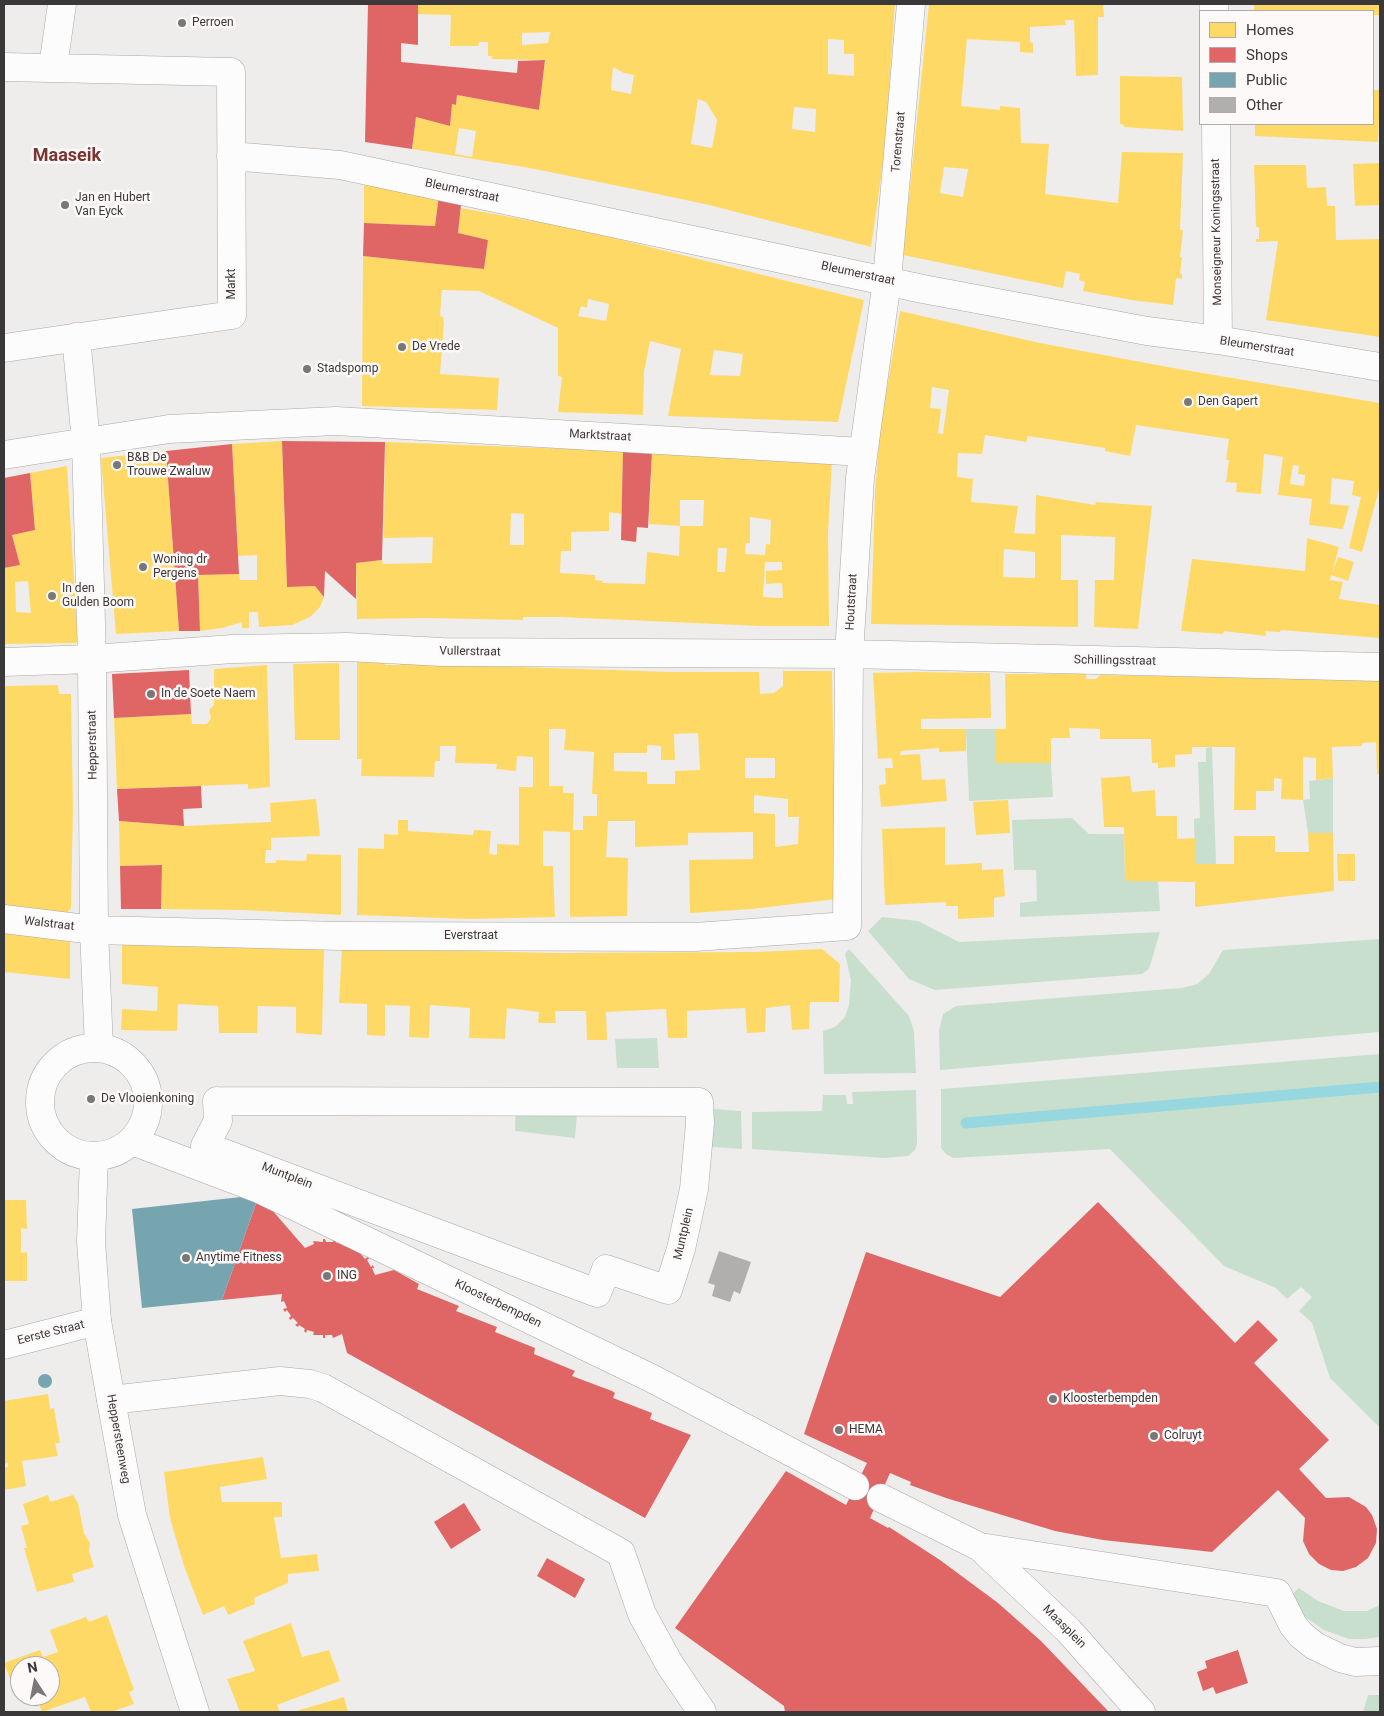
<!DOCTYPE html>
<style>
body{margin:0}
#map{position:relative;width:1384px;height:1716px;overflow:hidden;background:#eeedec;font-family:Roboto,sans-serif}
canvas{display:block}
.frame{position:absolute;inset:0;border:5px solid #3a3838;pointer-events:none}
.legend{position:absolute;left:1199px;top:10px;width:175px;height:115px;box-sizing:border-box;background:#fdf9f8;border:1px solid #afacab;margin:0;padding:6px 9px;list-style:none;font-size:15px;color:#3a3838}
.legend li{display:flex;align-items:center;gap:10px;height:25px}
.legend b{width:25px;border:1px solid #afacab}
.north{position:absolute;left:10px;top:1656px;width:50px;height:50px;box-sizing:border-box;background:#fdf9f8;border:1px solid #afacab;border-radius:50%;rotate:349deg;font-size:14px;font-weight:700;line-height:20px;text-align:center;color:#3a3838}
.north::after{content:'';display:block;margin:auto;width:18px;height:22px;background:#797777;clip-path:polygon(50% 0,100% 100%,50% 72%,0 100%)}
</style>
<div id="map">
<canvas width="1384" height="1716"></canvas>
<div class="frame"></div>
<ul class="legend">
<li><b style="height:14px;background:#ffd966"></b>Homes</li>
<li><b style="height:14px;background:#e06666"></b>Shops</li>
<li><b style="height:14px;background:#76a5af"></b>Public</li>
<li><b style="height:14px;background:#b0afae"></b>Other</li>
</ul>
<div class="north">N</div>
</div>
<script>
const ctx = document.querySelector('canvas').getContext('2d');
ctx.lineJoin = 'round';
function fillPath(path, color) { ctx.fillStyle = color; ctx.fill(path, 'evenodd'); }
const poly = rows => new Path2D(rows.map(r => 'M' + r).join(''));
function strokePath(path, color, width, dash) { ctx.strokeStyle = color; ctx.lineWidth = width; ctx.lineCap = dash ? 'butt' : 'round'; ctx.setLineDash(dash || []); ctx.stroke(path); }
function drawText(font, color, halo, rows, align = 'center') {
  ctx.font = font + ' Roboto,sans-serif'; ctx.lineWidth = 5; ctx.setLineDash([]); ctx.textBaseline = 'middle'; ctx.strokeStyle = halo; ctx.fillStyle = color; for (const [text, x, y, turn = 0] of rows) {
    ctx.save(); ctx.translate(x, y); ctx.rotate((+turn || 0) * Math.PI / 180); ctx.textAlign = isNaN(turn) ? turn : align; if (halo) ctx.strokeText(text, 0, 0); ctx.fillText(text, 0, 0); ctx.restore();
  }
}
const green = poly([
 [966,729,996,729,996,763,1051,763,1053,797,969,801],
 [1212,747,1216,864,1195,864,1194,819,1200,818,1198,762,1206,762,1206,748],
 [1333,778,1333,833,1308,833,1303,800,1310,799,1309,781],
 [1072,818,1089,834,1124,834,1125,881,1158,881,1160,911,1020,917,1020,903,1037,901,1036,870,1014,870,1012,820],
 [882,917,918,921,959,942,1160,932,1149,969,1142,974,935,990,909,979,868,931],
 [1380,939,1380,1032,940,1070,939,1031,943,1014,956,1006,1182,988,1197,984,1209,974,1223,950],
 [849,949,909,1016,914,1031,916,1073,824,1074,823,1031,835,1027,845,1017,849,1005,851,980,845,954],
 [657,1038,659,1068,617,1068,615,1039],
 [1380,1054,1380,1428,1330,1378,1312,1323,1299,1311,1312,1297,1301,1287,1287,1299,1276,1288,1224,1266,1110,1149,953,1158,946,1154,941,1148,941,1089],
 [916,1090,917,1144,915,1150,908,1156,884,1158,752,1149,752,1112,822,1111,823,1095,846,1095,847,1104,853,1104,852,1092],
 [516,1102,578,1102,575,1138,515,1131],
 [702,1108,741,1111,742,1149,701,1146],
 [1299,1588,1318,1601,1344,1611,1367,1611,1380,1605,1380,1637,1365,1639,1349,1639,1324,1630,1305,1617,1288,1598],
 [1368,1695,1380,1695,1380,1712,1363,1712]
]);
const homes = poly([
 [418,4,895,4,885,150,871,247,709,205,648,192,530,168,412,149,416,117,450,126,452,104,456,105,457,95,539,110,545,60,492,59,492,56,488,56,488,42,479,42,478,46,450,46,451,15,418,14],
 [550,32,548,43,522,45,522,33],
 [828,39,844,40,844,54,854,54,854,76,828,74],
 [613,67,624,73,634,75,631,94,611,90],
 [698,99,706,102,717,120,712,148,691,144],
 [794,107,816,109,815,132,792,129],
 [459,128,476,131,472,157,455,154],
 [929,4,1103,4,1104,17,1098,17,1098,75,1076,76,1074,20,1065,20,1066,25,1030,27,1030,42,1033,43,1033,53,1020,52,1020,42,967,39,961,106,1000,110,1000,106,1020,108,1021,143,1049,144,1045,194,1118,203,1122,152,1183,153,1180,230,1183,230,1180,257,1182,257,1180,274,1182,274,1182,279,1176,278,1173,305,1131,300,1083,291,1085,282,1079,280,1080,274,1066,271,1063,288,903,255],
 [944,167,968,169,963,197,940,193],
 [1254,4,1380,4,1380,15,1373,15,1373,11,1254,11],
 [1120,76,1182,77,1183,131,1124,127,1124,125,1120,124],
 [1373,90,1380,90,1378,142,1255,136,1255,124,1373,124],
 [1380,163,1380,205,1355,206,1353,164],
 [1254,165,1306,165,1307,188,1326,187,1327,206,1335,206,1336,240,1380,239,1380,337,1266,320,1278,241,1256,242,1256,239,1259,239,1259,227,1256,227],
 [364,185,439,195,435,226,364,223],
 [461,208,577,229,864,300,838,422,668,416,681,349,650,341,644,372,643,415,558,412,562,377,558,376,558,328,479,291,442,290,440,316,443,317,444,323,440,374,499,378,497,410,362,406,363,256,484,269,488,240,458,233],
 [588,299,609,304,606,321,578,316,581,306,587,308],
 [714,350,743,354,740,376,710,375],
 [900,311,1040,343,1173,368,1380,403,1380,486,1362,552,1349,548,1361,497,1352,495,1354,481,1332,478,1330,504,1349,506,1343,529,1309,525,1312,499,1278,495,1283,457,1264,454,1261,494,1236,492,1237,483,1226,482,1229,460,1226,460,1229,439,1136,425,1130,456,1105,451,1105,448,1028,436,1026,442,985,435,982,454,958,453,957,477,973,479,971,502,1018,506,1014,533,1035,534,1036,495,1095,505,1096,502,1152,506,1138,629,1094,627,1095,580,1114,580,1115,537,1061,535,1061,580,1078,580,1078,627,871,624,875,493,880,429],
 [932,387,949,390,943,434,938,433,941,409,930,408],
 [1293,465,1299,466,1298,474,1305,475,1304,486,1290,484],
 [1004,549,1035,552,1035,578,1003,577],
 [282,441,287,587,315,586,324,597,320,607,310,617,292,625,259,627,258,612,249,612,249,628,242,628,242,622,222,628,200,631,198,575,239,574,240,580,257,580,257,555,238,556,232,444],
 [385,442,623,451,622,514,609,512,609,531,571,532,571,551,561,551,560,573,595,575,595,580,603,581,602,583,645,584,647,552,679,556,680,526,703,526,704,500,680,500,680,526,649,524,652,452,832,460,828,534,829,626,761,626,560,617,523,617,523,620,428,618,357,619,356,563,382,560,383,564,432,563,433,537,384,538],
 [511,513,524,514,524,545,510,545],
 [750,517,771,520,770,545,766,544,765,555,745,554,746,543,750,543],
 [718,548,727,548,725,572,717,572],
 [765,562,782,562,782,570,766,571,766,584,782,583,783,598,763,597],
 [166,451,179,631,116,634,101,458],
 [67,466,78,643,4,644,4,568,20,565,12,535,35,530,30,473],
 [28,581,31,613,16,612,15,582],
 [1307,538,1339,547,1332,573,1338,557,1354,562,1348,581,1331,575,1330,580,1343,582,1339,599,1380,605,1380,638,1281,630,1280,632,1265,631,1266,636,1224,631,1223,634,1181,631,1192,559,1305,571],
 [357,662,385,663,385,665,400,665,400,663,672,672,759,672,760,694,774,693,783,686,783,671,832,671,836,899,752,909,690,913,689,860,753,859,753,832,688,833,688,845,635,847,635,821,608,821,606,857,628,858,627,916,570,917,570,832,543,831,543,866,553,866,555,917,470,919,357,915,358,848,384,849,384,834,398,835,398,820,408,820,408,831,473,835,474,830,491,831,489,854,497,855,497,844,519,845,519,787,533,787,533,757,517,756,516,771,496,769,497,764,455,763,456,746,440,746,440,761,435,761,434,777,361,776,362,759,357,759],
 [549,729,566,729,564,750,594,752,592,794,597,794,597,816,583,816,583,830,573,830,574,793,563,793,563,786,549,786],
 [698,733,700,770,675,771,675,784,647,784,647,772,614,771,614,753,647,753,647,745,661,746,661,760,675,760,674,734],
 [745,758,775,758,775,778,745,778],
 [754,795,788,799,788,817,799,817,798,844,775,847,775,814,754,813],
 [339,663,340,740,295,740,293,664],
 [267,665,270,787,248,789,248,784,117,789,114,718,191,714,192,724,207,724,211,718,209,710,214,705,214,669],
 [918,672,990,673,991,718,921,719,921,729,966,729,966,751,939,752,939,748,901,751,900,755,920,754,922,780,945,779,947,801,881,807,879,785,886,784,885,768,893,768,892,758,878,759,873,673],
 [1005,674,1086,674,1086,679,1096,679,1100,675,1380,679,1380,774,1377,774,1376,742,1362,743,1362,746,1332,747,1333,778,1316,780,1316,758,1303,757,1303,800,1281,799,1282,779,1274,778,1274,791,1256,791,1256,810,1234,810,1235,747,1192,747,1192,754,1175,755,1175,767,1158,768,1158,763,1152,763,1151,739,1100,739,1100,729,1069,728,1070,738,1051,738,1051,763,996,763,996,729,1006,729],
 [58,685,59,694,71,694,73,809,71,908,67,913,4,906,4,686],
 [1130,776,1132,792,1155,790,1156,816,1177,816,1177,839,1195,838,1195,864,1234,864,1234,836,1275,836,1275,852,1309,852,1308,833,1333,833,1334,891,1195,907,1195,882,1125,881,1124,827,1104,827,1101,778],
 [316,799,320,836,271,838,271,850,266,850,265,863,276,863,276,860,306,861,307,854,341,855,341,915,243,910,161,909,162,865,120,866,119,821,184,826,271,822,270,803],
 [1008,800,1010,833,976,835,973,802],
 [945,827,945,865,982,863,982,870,1003,869,1005,896,994,898,994,917,958,919,958,906,946,906,946,902,885,905,882,829],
 [1337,854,1355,854,1355,881,1338,881],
 [4,933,70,940,70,979,4,972],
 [122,940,324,948,322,1035,296,1033,296,1007,258,1006,257,1033,219,1033,218,1006,178,1004,177,1031,121,1030,122,1009,157,1011,158,987,122,984],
 [342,948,555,953,755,952,822,949,840,964,839,1002,810,1002,809,1029,792,1030,790,1005,766,1008,765,1032,747,1033,745,1008,687,1011,687,1038,668,1038,666,1009,606,1012,607,1040,587,1040,586,1011,555,1011,556,1023,538,1023,539,1012,507,1008,505,1039,469,1038,470,1008,430,1005,429,1038,409,1037,410,1006,385,1005,385,1036,367,1035,367,1004,339,1003],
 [4,1200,26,1200,27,1229,21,1228,21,1253,27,1252,27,1281,4,1281],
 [48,1394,50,1409,54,1408,60,1443,55,1443,58,1456,22,1461,26,1486,4,1490,4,1467,8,1467,8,1463,4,1464,4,1401],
 [263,1457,267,1479,220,1487,222,1502,282,1502,282,1517,274,1517,281,1558,317,1554,319,1571,288,1574,288,1583,254,1598,255,1604,228,1615,224,1606,203,1615,184,1566,170,1518,164,1472],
 [48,1495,50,1502,73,1495,78,1503,84,1533,90,1543,89,1551,94,1567,72,1574,74,1582,37,1592,24,1548,27,1548,21,1526,29,1524,23,1504],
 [107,1615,134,1690,129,1692,134,1704,111,1712,91,1712,85,1697,42,1712,36,1696,50,1696,50,1666,20,1666,20,1690,15,1692,4,1663,40,1650,43,1657,58,1652,50,1630,86,1617,89,1622],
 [291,1623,302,1657,329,1650,340,1681,277,1705,280,1712,240,1712,227,1679,255,1671,243,1641],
 [344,1697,348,1712,293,1712]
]);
const shops = poly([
 [368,4,418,4,418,45,401,43,401,62,517,73,518,61,545,60,539,110,457,95,456,105,452,104,450,126,416,117,412,149,365,142],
 [439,195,456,197,461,205,458,233,488,240,484,269,363,256,364,223,435,226],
 [282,441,385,442,382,560,356,563,356,599,325,571,324,597,315,586,287,587],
 [232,444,239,574,198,575,200,631,179,631,166,451],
 [623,451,652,452,648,528,637,527,636,542,621,540],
 [30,473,35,530,12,535,20,565,4,568,4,478],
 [189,670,191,714,114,718,112,674],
 [201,786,202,808,183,809,184,826,119,821,117,789],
 [162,865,161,909,121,909,120,866],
 [259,1195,305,1248,314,1244,313,1241,323,1242,323,1239,325,1239,326,1242,333,1242,333,1238,335,1239,335,1242,362,1251,360,1253,365,1259,368,1257,369,1259,367,1260,371,1267,373,1265,374,1268,372,1268,375,1275,394,1270,419,1284,417,1289,459,1306,456,1311,497,1327,495,1332,535,1348,534,1354,575,1371,572,1376,612,1391,615,1393,613,1398,652,1413,650,1419,691,1435,645,1518,347,1353,342,1334,333,1338,332,1335,325,1335,325,1338,323,1338,323,1335,313,1335,314,1332,307,1330,306,1333,304,1331,305,1329,299,1325,298,1327,295,1325,298,1323,293,1318,290,1320,289,1318,291,1316,287,1310,285,1312,283,1309,287,1308,284,1301,281,1302,282,1294,222,1300],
 [1098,1202,1235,1343,1258,1320,1278,1340,1254,1363,1329,1440,1299,1469,1326,1498,1349,1497,1366,1507,1372,1515,1377,1529,1376,1543,1368,1558,1356,1567,1343,1571,1331,1570,1319,1564,1309,1554,1303,1541,1305,1518,1278,1490,1212,1552,1103,1540,1055,1531,946,1498,910,1485,911,1482,890,1473,870,1518,888,1528,889,1527,940,1560,998,1603,1041,1641,1109,1712,785,1712,784,1706,675,1628,786,1471,846,1505,867,1463,804,1434,866,1252,1000,1297],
 [464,1503,481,1530,451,1549,434,1522],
 [547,1558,585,1579,575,1598,537,1576],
 [1238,1650,1248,1683,1216,1694,1213,1687,1203,1691,1197,1672,1207,1668,1205,1661]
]);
const public = poly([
 [259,1195,222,1300,142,1308,132,1209],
 '38 1381a7 7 0 1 1 14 0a7 7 0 1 1-14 0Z'
]);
const stream = poly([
 [966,1123,1380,1087]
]);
const building = poly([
 [719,1251,751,1262,740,1294,734,1291,730,1302,712,1296,715,1285,708,1283]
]);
const street = poly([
 [1214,4,1214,11],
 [4,67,231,72,232,315,4,348],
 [53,67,62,4],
 [1216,124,1218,340],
 [231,156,340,165,923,289,1147,331,1218,340,1380,367],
 [76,337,86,442,92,659,94,930,99,1048],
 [4,455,169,429,336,421,863,452],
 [4,662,92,659,233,649,347,647,442,652,849,654,1380,667],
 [4,919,94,930,341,936,695,937,847,926,849,654,860,478,887,280,911,4],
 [217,1101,699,1102,700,1123,694,1189,681,1249,668,1290,606,1269,597,1293,205,1146,218,1121,217,1101],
 [132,1141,259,1189,651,1378,855,1486],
 [4,1345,97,1321],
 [111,1400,280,1381,310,1384,323,1388,621,1553,642,1614,670,1665,702,1712],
 [881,1498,980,1547,1277,1593,1293,1625,1301,1635,1315,1646,1340,1658,1355,1662,1380,1661],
 [980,1547,1068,1630,1141,1712]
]);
const secondary = poly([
 '40 1102a54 54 0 1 1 108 0a54 54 0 1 1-108 0Z',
 [94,1157,91,1242,97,1321,111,1400,132,1515,195,1712]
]);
const markers = [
 [182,23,5,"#797777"],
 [65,205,5,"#797777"],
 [402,347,5,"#797777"],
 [307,369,5,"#797777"],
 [1188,402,5,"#797777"],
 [117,465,5,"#797777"],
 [143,567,5,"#797777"],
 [52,596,5,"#797777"],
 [151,694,5,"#797777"],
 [91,1099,5,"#797777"],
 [186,1258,5,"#797777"],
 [327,1276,5,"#797777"],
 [1053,1399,5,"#797777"],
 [839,1430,5,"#797777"],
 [1154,1436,5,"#797777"]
];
const poiNames = [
 ["Perroen",192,23],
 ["Jan en Hubert",75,198],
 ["Van Eyck",75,212],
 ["De Vrede",412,347],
 ["Stadspomp",317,369],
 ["Den Gapert",1198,402],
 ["B&B De",127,458],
 ["Trouwe Zwaluw",127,472],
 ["Woning dr",153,560],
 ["Pergens",153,574],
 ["In den",62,589],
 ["Gulden Boom",62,603],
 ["In de Soete Naem",161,694],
 ["De Vlooienkoning",101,1099],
 ["Anytime Fitness",196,1258],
 ["ING",337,1276],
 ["Kloosterbempden",1063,1399],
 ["HEMA",849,1430],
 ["Colruyt",1164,1436]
];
const streetNames = [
 ["Torenstraat",899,142,-85],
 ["Bleumerstraat",462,191,12],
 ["Monseigneur Koningsstraat",1217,232,-91],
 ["Bleumerstraat",858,274,12],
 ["Markt",232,284,-90],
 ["Bleumerstraat",1257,347,9],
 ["Marktstraat",600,436,3],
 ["Houtstraat",852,602,-87],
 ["Vullerstraat",470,652,1],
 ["Schillingsstraat",1115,661,1],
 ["Hepperstraat",93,745,-91],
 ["Walstraat",49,924,7],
 ["Everstraat",471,936],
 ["Muntplein",287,1176,21],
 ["Muntplein",684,1234,-77],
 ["Kloosterbempden",498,1304,26],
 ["Eerste Straat",51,1333,-14],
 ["Heppersteenweg",118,1439,80],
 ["Maasplein",1064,1627,45]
];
const districtNames = [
 ["Maaseik",67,156]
];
fillPath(green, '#c9dfcd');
fillPath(homes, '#ffd966');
fillPath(shops, '#e06666');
fillPath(public, '#76a5af');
strokePath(stream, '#97d7df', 11);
fillPath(building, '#b0afae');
strokePath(street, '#a9a8a7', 29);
strokePath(secondary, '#a9a8a7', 29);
strokePath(street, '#fcfcfc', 28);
strokePath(secondary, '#fcfcfc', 28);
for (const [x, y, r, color] of markers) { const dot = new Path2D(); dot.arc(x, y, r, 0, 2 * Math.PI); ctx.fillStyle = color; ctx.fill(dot); strokePath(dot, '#fdf9f8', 2); }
drawText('12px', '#3a3838', '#fdf9f8', poiNames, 'left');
drawText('12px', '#3a3838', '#fdf9f8', streetNames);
drawText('bold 18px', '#7b342f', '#fdf9f8', districtNames);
</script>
